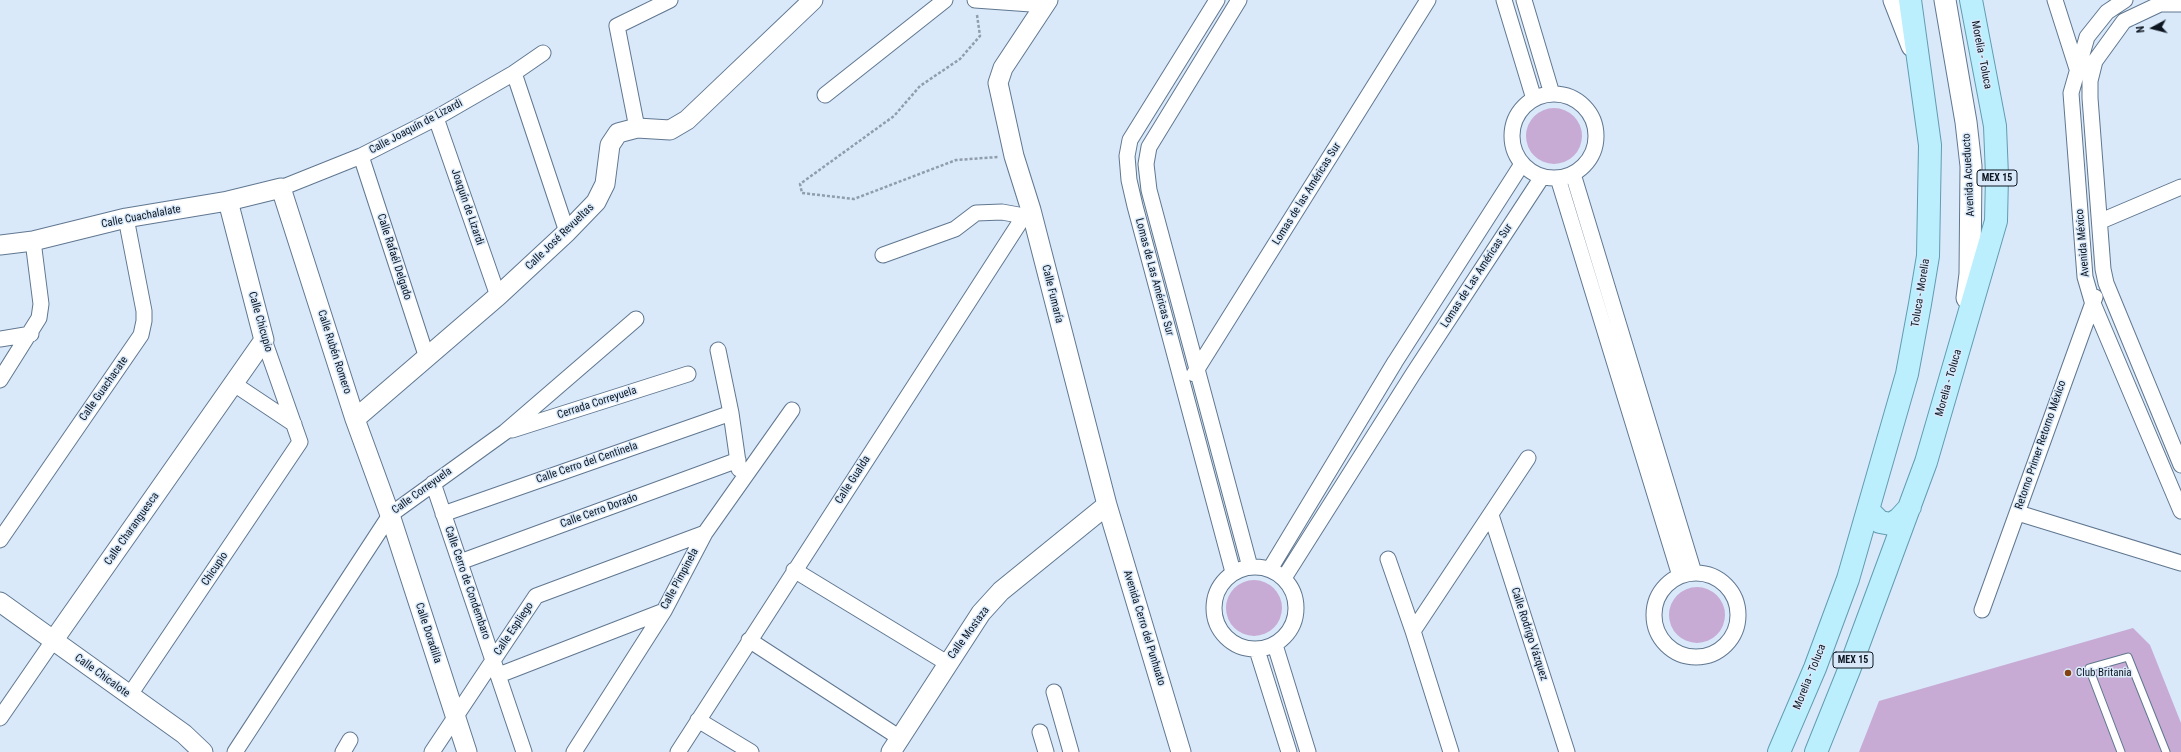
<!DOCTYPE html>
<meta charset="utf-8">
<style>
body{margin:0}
#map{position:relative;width:2181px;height:752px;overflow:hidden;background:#d9e9fa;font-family:"Roboto Condensed",sans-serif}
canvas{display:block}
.north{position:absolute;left:2133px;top:8px;width:40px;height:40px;-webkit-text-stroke:3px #d9e9fa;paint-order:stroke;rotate:263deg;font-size:11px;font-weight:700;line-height:16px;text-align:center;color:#0d1620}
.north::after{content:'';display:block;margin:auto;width:14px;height:18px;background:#0d1620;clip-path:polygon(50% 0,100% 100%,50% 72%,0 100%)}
</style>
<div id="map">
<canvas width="2181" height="752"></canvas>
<div class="north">N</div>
</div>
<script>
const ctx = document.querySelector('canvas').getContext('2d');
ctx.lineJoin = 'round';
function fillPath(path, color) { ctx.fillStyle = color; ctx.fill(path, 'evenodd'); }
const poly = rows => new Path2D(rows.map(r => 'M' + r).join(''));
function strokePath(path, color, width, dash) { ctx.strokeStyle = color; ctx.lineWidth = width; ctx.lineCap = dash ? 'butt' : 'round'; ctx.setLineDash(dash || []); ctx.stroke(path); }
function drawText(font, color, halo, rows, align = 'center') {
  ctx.font = font + ' "Roboto Condensed",sans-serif'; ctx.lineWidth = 3; ctx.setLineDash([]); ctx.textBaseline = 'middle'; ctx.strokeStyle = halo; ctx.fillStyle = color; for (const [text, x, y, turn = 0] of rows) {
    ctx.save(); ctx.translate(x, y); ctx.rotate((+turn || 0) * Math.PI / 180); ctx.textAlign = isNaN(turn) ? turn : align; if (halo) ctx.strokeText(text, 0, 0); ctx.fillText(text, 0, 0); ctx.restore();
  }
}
const green = poly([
 '1526 136a28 28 0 1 1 56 0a28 28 0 1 1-56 0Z',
 '1226 608a28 28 0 1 1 56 0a28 28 0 1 1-56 0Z',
 '1669 615a28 28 0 1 1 56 0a28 28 0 1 1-56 0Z',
 [2133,628,2150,645,2181,723,2181,752,1859,752,1879,701]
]);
const path = poly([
 [977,15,980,36,960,59,920,86,894,116,800,184,802,193,854,199,956,160,998,157]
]);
const service = poly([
 [2121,752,2089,668,2128,657,2166,752]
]);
const minor = poly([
 [975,0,1045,5],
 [1217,0,1130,140,1127,156,1129,180,1135,206,1233,572],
 [1239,0,1149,147,1146,164,1149,190,1250,567],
 [1504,0,1534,99],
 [1524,0,1552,94],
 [2055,0,2078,72],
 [2125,0,2107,12,2087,37,2071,93,2085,277,2092,301,2181,511],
 [2181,4,2160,4,2124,21,2095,61,2090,81,2090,98,2103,269,2106,283,2181,465],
 [514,73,567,232],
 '1512 136a42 42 0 1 1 84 0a42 42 0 1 1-84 0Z',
 [825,95,945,0],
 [436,118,498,296],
 [637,128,617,26,670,0],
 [361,156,427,358],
 [1573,174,1694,573],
 [1558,178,1680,576],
 [281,188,361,156,436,118,514,73,543,53],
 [2101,221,2181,187],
 [883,255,955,229,976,213,1002,212,1024,216],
 [0,339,31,334],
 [718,350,731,413,739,469],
 [1194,374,1428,0],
 [0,380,39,318,41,304,33,241],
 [234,384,294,424],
 [512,430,688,374],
 [433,483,524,752],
 [2018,513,2181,563],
 [443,514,731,413],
 [1491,515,1567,752],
 [0,540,141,335,144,321,144,311,126,218],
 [1388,559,1413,631,1451,752],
 [460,562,738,460],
 '1214 608a41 41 0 1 1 82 0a41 41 0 1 1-82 0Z',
 [1270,569,1395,362,1522,164],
 [794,570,947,663],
 '1654 615a42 42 0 1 1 84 0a42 42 0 1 1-84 0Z',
 [1284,578,1413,374,1542,177],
 [1982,610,2095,297],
 [1413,631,1528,458],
 [749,640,900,738],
 [1275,645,1308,752],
 [1257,650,1289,752],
 [499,675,664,611],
 [1054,692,1071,752],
 [129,696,300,442,264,340],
 [0,718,53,641],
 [698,720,751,752],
 [1040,732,1046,752],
 [235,752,390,515,505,432,636,319],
 [343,752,350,740],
 [432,752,536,596,705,533],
 [574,752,664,611,705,533,792,410],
 [678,752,1024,216,1031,210]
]);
const tertiary = poly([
 [1048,0,1003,68,998,83,1014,156,1031,210,1107,505,1181,752],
 [0,245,33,241,126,218,228,201,281,188,355,419,390,515,467,752],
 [355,419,498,296,567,232,596,202,605,184,610,145,618,133,637,128,670,130,687,120,813,0],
 [0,602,184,734,203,752],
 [53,641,264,340,228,201],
 [891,752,981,613,1001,591,1107,505]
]);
const secondary = poly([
 [1894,0,1912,46],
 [1945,0,1966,122,1971,166,1970,274,1967,298]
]);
const primary = poly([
 [1868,510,1880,522,1891,524,1899,519,1910,507],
 [1779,752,1815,668,1848,579,1907,374,1920,304,1928,256,1930,145,1910,0],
 [1816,752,1849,670,1926,462,1996,221,1997,176,1995,126,1971,0]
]);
const markers = [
 [2068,673,4,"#844210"]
];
const shields = [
 [1997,178,40],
 [1853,660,40]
];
const shieldNames = [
 ["MEX 15",1997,178],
 ["MEX 15",1853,660]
];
const streetNames = [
 ["Morelia - Toluca",1981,55,79],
 ["Calle Joaquín de Lizardi",416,127,-28],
 ["Avenida Acueducto",1969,175,-93],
 ["Lomas de las Américas Sur",1307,194,-58],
 ["Joaquín de Lizardi",467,207,71],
 ["Calle Cuachalalate",141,217,-11],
 ["Calle José Revueltas",560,237,-44],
 ["Avenida México",2083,243,-95],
 ["Calle Rafaél Delgado",394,257,72],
 ["Lomas de Las Américas Sur",1477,276,-57],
 ["Lomas de Las Américas Sur",1154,277,75],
 ["Toluca - Morelia",1921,293,-81],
 ["Calle Fumaría",1052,294,76],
 ["Calle Chicupio",260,322,74],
 ["Calle Rubén Romero",334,352,72],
 ["Morelia - Toluca",1949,383,-74],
 ["Calle Guachacate",104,389,-55],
 ["Cerrada Correyuela",597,403,-18],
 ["Retorno Primer Retorno México",2041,445,-71],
 ["Calle Cerro del Centinela",587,463,-19],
 ["Calle Gualda",853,480,-57],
 ["Calle Correyuela",422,491,-36],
 ["Calle Cerro Dorado",599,511,-20],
 ["Calle Charanguesca",132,529,-55],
 ["Chicupio",215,569,-56],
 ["Calle Pimpinela",680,579,-62],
 ["Calle Cerro de Condembaro",467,583,71],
 ["Avenida Cerro del Punhuato",1144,628,73],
 ["Calle Espliego",514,629,-56],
 ["Calle Doradilla",428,633,72],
 ["Calle Mostaza",969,633,-54],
 ["Calle Rodrigo Vázquez",1529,634,72],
 ["Calle Chicalote",102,676,36],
 ["Morelia - Toluca",1810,677,-68]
];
const poiNames = [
 ["Club Britania",2076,673]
];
fillPath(green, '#c7abd4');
strokePath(service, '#607790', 9);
strokePath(minor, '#607790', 17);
strokePath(tertiary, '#607790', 21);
strokePath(secondary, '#607790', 23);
strokePath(primary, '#629cb0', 24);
strokePath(path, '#909eac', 2.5, [3, 2]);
strokePath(service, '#fff', 7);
strokePath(minor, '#fff', 15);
strokePath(tertiary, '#fff', 19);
strokePath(secondary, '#fff', 21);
strokePath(primary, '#bceffe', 22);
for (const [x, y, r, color] of markers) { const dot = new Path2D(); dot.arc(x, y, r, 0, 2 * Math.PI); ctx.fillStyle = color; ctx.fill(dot); strokePath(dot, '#d9e9fa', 1.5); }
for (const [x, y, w] of shields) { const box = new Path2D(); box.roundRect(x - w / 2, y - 8, w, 16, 3); ctx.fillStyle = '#d9e9fa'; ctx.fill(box); strokePath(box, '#0d1620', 1); }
drawText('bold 10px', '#0d1620', null, shieldNames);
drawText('11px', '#0d1620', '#d9e9fa', streetNames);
drawText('11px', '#0d1620', '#d9e9fa', poiNames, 'left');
</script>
